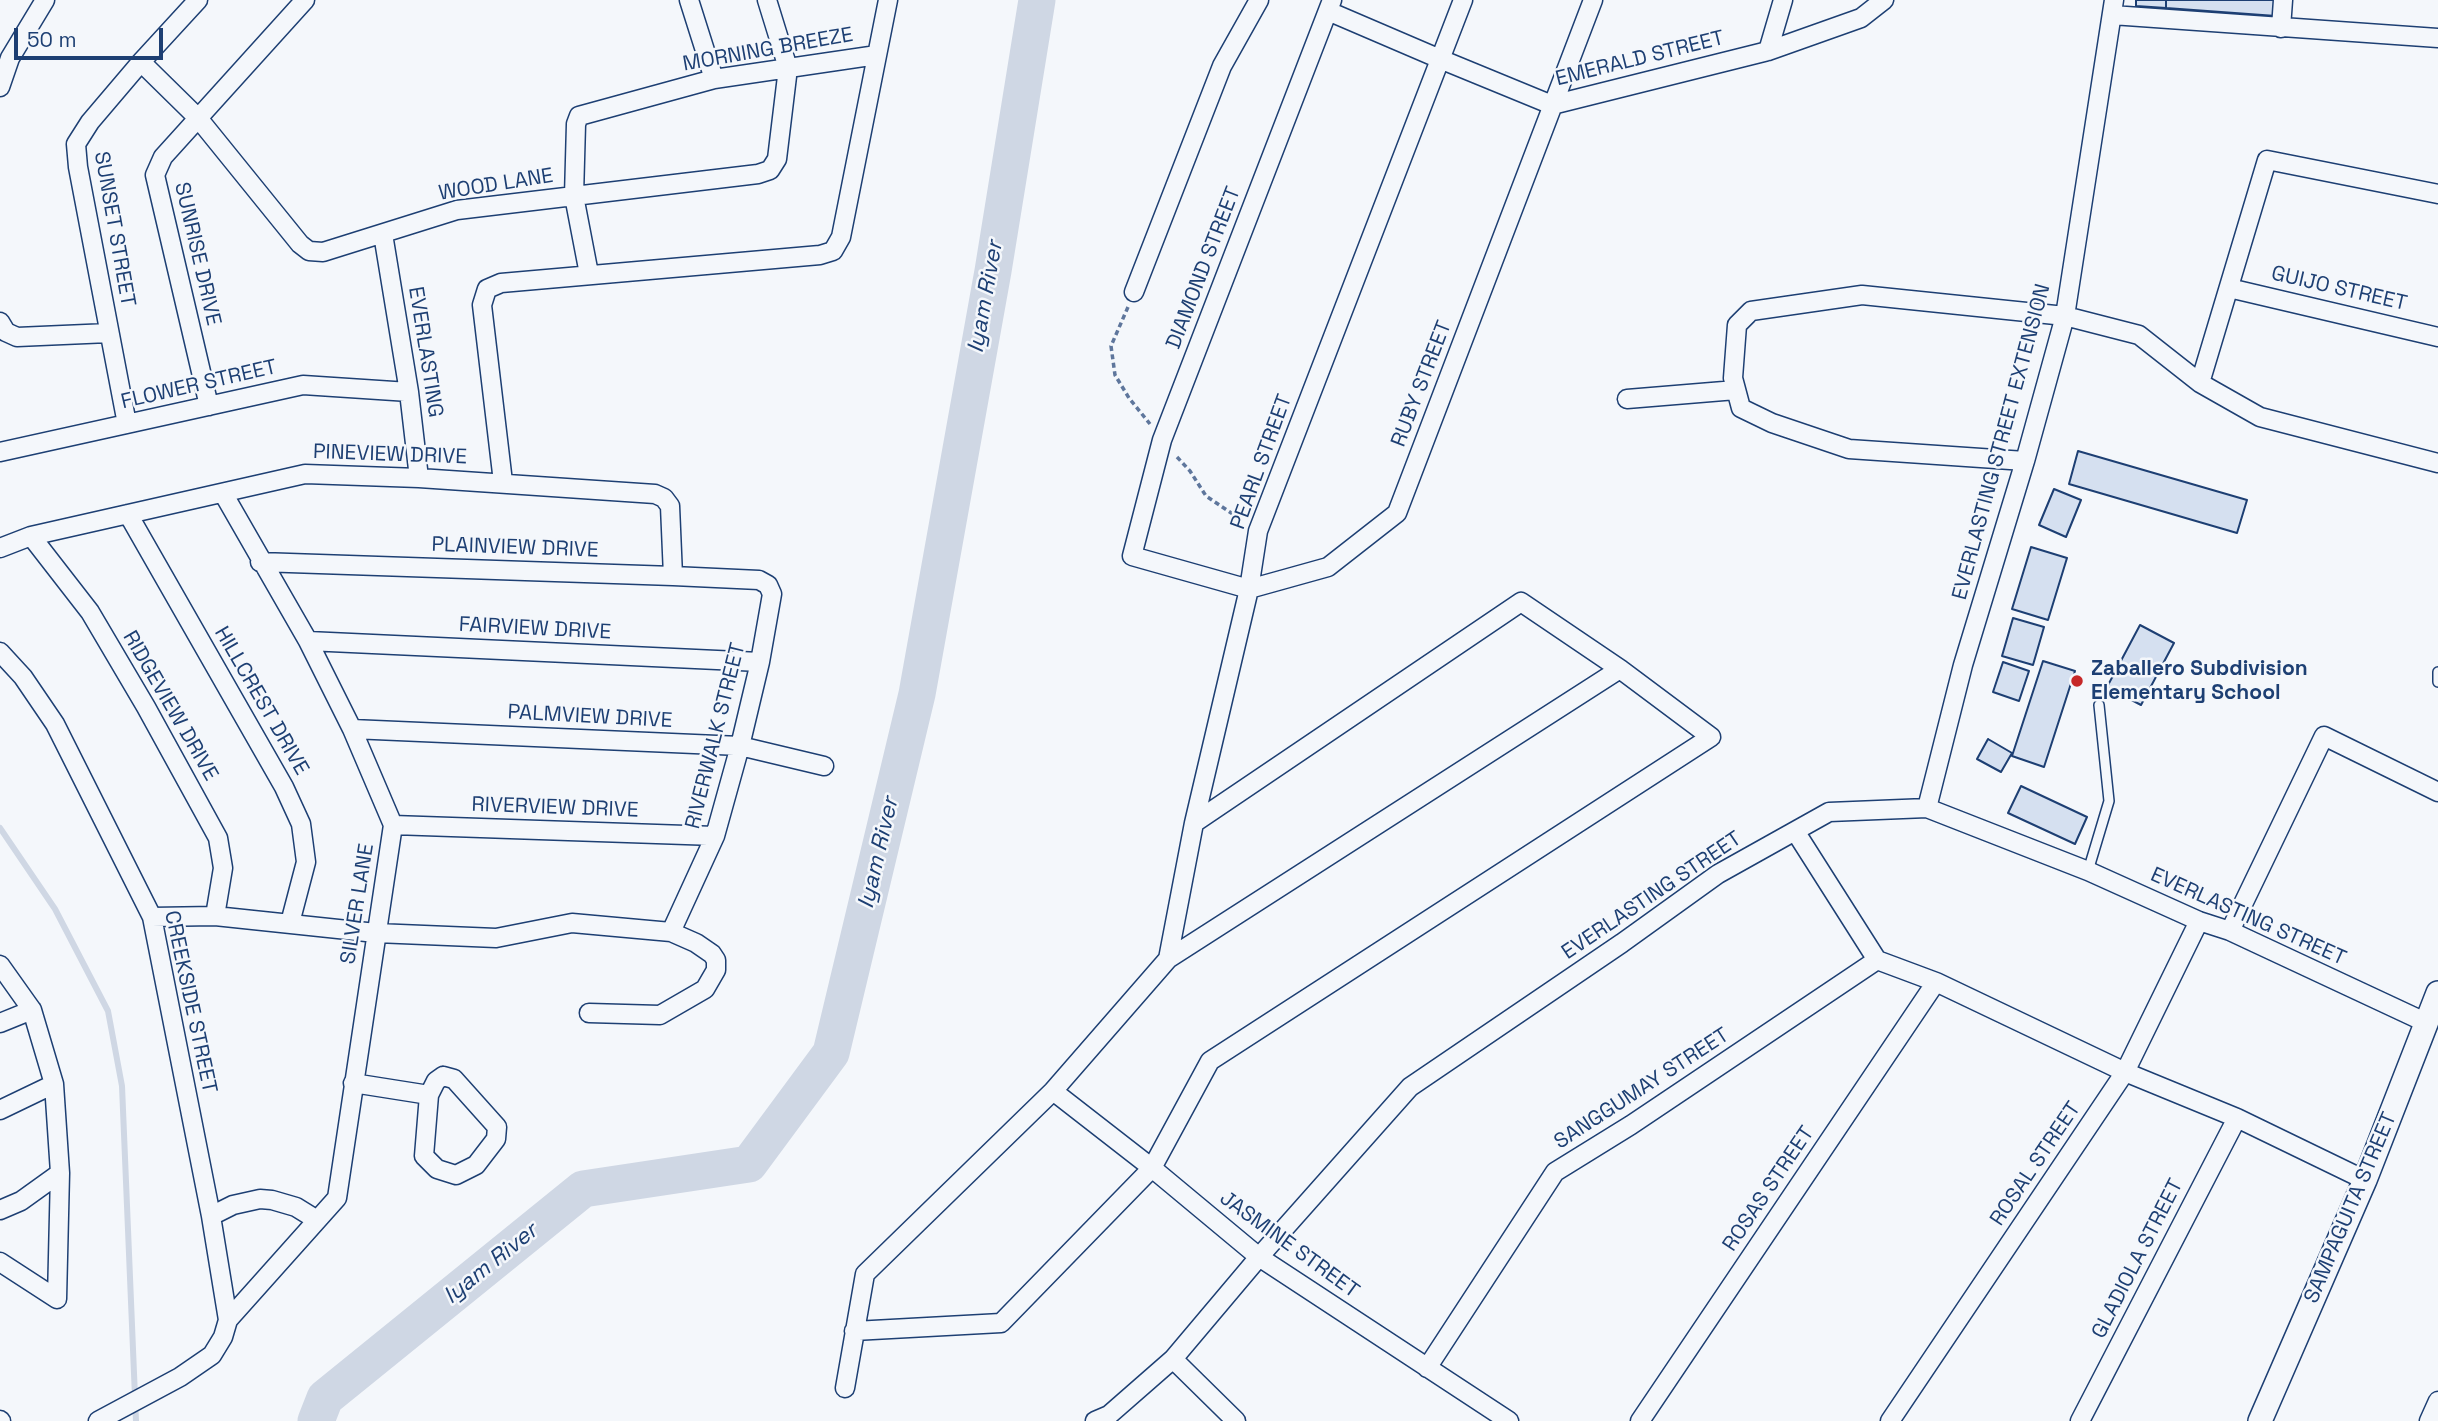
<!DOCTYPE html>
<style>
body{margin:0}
#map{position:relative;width:2438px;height:1421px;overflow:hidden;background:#f4f7fb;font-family:"Space Grotesk",sans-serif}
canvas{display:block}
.scale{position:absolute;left:14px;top:28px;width:149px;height:32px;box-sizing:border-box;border:4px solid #1d3f73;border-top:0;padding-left:9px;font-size:21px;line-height:24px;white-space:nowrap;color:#1d3f73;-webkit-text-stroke:5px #f4f7fb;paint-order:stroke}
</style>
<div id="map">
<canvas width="2438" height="1421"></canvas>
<div class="scale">50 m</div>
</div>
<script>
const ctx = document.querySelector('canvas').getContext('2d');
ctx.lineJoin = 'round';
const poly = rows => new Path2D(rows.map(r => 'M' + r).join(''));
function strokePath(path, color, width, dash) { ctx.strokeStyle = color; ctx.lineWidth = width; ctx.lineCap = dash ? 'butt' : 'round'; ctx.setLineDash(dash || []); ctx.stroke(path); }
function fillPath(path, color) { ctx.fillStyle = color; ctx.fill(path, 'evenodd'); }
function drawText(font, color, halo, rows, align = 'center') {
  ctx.font = font + ' "Space Grotesk",sans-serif'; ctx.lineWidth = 5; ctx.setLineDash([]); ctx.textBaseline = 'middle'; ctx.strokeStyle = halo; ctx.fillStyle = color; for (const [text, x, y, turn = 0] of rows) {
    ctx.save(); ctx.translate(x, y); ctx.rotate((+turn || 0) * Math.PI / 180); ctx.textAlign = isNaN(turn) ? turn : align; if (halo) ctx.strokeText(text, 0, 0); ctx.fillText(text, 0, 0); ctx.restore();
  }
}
const stream = poly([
 [0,828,55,909,108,1011,122,1086,136,1421]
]);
const river = poly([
 [316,1421,325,1398,583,1189,749,1164,831,1053,917,694,993,271,1037,0]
]);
const building = poly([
 [2136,0,2166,0,2166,8,2136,6,2136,0],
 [2166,0,2277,0,2276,16,2166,8,2166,0],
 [2078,451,2247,500,2237,533,2069,484,2078,451],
 [2054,489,2081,500,2066,537,2039,525,2054,489],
 [2031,547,2067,558,2048,620,2012,609,2031,547],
 [2013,618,2044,627,2033,665,2002,656,2013,618],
 [2140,625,2174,643,2141,705,2107,687,2140,625],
 [2043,661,2075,671,2044,767,2012,756,2043,661],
 [2003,662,2029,671,2019,701,1993,692,2003,662],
 [1988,739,2012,753,2001,772,1977,759,1988,739],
 [2021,786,2087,817,2075,844,2008,813,2021,786]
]);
const path = poly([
 [1128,307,1111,346,1115,375,1129,398,1150,424],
 [1177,457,1190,471,1206,496,1243,521]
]);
const service = poly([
 [2438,672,2438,682],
 [2088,871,2109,801,2099,705]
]);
const minor = poly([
 [689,0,714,79],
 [1332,0,1162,440,1132,556,1249,589,1328,567,1397,513,1593,0],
 [1328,11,1440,59,1552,105,1768,51,1861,18,1884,0],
 [2112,15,2438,38],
 [2281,28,2283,0],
 [1768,51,1783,0],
 [141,62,198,118,300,244,309,251,323,252,457,210,758,174,770,170,777,159,788,68,767,0],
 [0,87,10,58,45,0],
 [383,234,409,392,419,478],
 [589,274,574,196,576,124,579,116,714,79,877,55],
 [2229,288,2438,337],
 [1134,292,1222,66,1259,0],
 [0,322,6,332,17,337,109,333],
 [2200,383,2267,160,2438,194],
 [1627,399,1736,390],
 [209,406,155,175,163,157,305,0],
 [127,424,78,167,76,144,90,122,141,62,198,0],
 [0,452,303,385,409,392],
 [2025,461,1849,449,1772,423,1741,408,1733,378,1737,325,1751,311,1862,295,2065,316,2139,335,2200,383,2260,417,2438,463],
 [503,482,482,305,487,289,501,283,820,255,833,251,841,237,888,0],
 [223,493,308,641,352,729,393,825,337,1198,228,1320],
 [128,514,284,787,301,824,306,862,290,923],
 [31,536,90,612,146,707,218,838,223,868,215,916],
 [0,548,31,536,305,474,419,478,655,494,664,498,670,506,673,576],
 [260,562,673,576,759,580,768,585,772,594,760,662,740,746,715,836,671,932],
 [308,641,760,662],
 [0,652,23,677,55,724,152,917,211,1216,228,1320,223,1337,212,1355,180,1377,98,1421],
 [352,729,740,746,824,766],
 [1927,808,1963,665,2025,461,2065,316,2114,0],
 [393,825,715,836],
 [1795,831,1877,960,1936,982,2125,1072,2237,1118,2365,1180],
 [152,917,215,916,376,933,496,938,572,923,671,932,696,943,712,954,716,960,716,970,705,989,660,1015,589,1013],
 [2230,931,2324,736,2438,792],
 [1168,959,1194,823,1249,589,1258,531,1463,0],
 [0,965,32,1010,54,1084,60,1173,57,1299,0,1262],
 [0,1023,32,1010],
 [443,1076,454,1079,497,1127,496,1139,476,1165,456,1175,437,1169,424,1156,429,1095,436,1081,443,1076],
 [353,1083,429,1095],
 [1053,1091,1152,1168,1259,1257,1509,1421],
 [0,1110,54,1084],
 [0,1210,21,1201,60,1173],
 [211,1216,233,1205,260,1199,272,1200,296,1207,317,1220],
 [854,1331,1001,1323,1152,1168,1210,1061,1711,737,1620,669,1521,602,1194,823],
 [1173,1359,1236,1421],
 [1427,1368,1555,1172,1631,1125,1877,960],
 [845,1388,865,1274,1053,1091,1168,959,1620,669],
 [0,1420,1,1421],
 [1095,1421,1109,1415,1173,1359,1259,1257,1410,1087,1622,943,1718,874,1829,812,1927,808,2088,871,2199,921,2230,931,2427,1023],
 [1640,1421,1936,982],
 [1890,1421,2125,1072,2199,921],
 [2080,1421,2237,1118],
 [2429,1421,2438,1401]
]);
const tertiary = poly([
 [2260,1421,2365,1180,2438,993]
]);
const markers = [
 [2077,681,7,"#c62828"]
];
const streetNames = [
 ["MORNING BREEZE",768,50,-10],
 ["EMERALD STREET",1640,59,-14],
 ["WOOD LANE",496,185,-9],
 ["SUNSET STREET",114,229,80],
 ["SUNRISE DRIVE",197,254,77],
 ["DIAMOND STREET",1204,268,-69],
 ["GUIJO STREET",2339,289,13],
 ["EVERLASTING",425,352,81],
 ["RUBY STREET",1422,384,-69],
 ["FLOWER STREET",199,385,-13],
 ["EVERLASTING STREET EXTENSION",2002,442,-75],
 ["PINEVIEW DRIVE",390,455,2],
 ["PEARL STREET",1262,462,-70],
 ["PLAINVIEW DRIVE",515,548,2],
 ["FAIRVIEW DRIVE",535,629,3],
 ["HILLCREST DRIVE",261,701,60],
 ["RIDGEVIEW DRIVE",170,706,60],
 ["PALMVIEW DRIVE",590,717,3],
 ["RIVERWALK STREET",716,736,-76],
 ["RIVERVIEW DRIVE",555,808,2],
 ["EVERLASTING STREET",1652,896,-34],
 ["SILVER LANE",358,904,-81],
 ["EVERLASTING STREET",2248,917,24],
 ["CREEKSIDE STREET",190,1002,78],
 ["SANGGUMAY STREET",1642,1089,-33],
 ["ROSAL STREET",2036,1164,-56],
 ["ROSAS STREET",1769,1189,-56],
 ["SAMPAGUITA STREET",2351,1208,-67],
 ["JASMINE STREET",1289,1245,36],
 ["GLADIOLA STREET",2138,1259,-63]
];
const poiNames = [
 ["Zaballero Subdivision",2091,669],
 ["Elementary School",2091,693]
];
const waterNames = [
 ["Iyam River",986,297,-80],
 ["Iyam River",879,853,-77],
 ["Iyam River",491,1264,-39]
];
strokePath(stream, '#cfd7e4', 6);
strokePath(river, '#cfd7e4', 37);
fillPath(building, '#d5e0f0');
strokePath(building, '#1d3f73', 2);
strokePath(service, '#1d3f73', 12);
strokePath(minor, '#1d3f73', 21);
strokePath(tertiary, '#1d3f73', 26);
strokePath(path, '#5e769c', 3.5, [5, 3.5]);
strokePath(service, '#f4f7fb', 9);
strokePath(minor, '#f4f7fb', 18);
strokePath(tertiary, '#f4f7fb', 23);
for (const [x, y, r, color] of markers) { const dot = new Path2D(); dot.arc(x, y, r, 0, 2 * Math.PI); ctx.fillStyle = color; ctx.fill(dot); strokePath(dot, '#f4f7fb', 2.5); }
drawText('21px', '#1d3f73', '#f4f7fb', streetNames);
drawText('bold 21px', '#1d3f73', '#f4f7fb', poiNames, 'left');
drawText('italic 23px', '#1d3f73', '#f4f7fb', waterNames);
</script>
